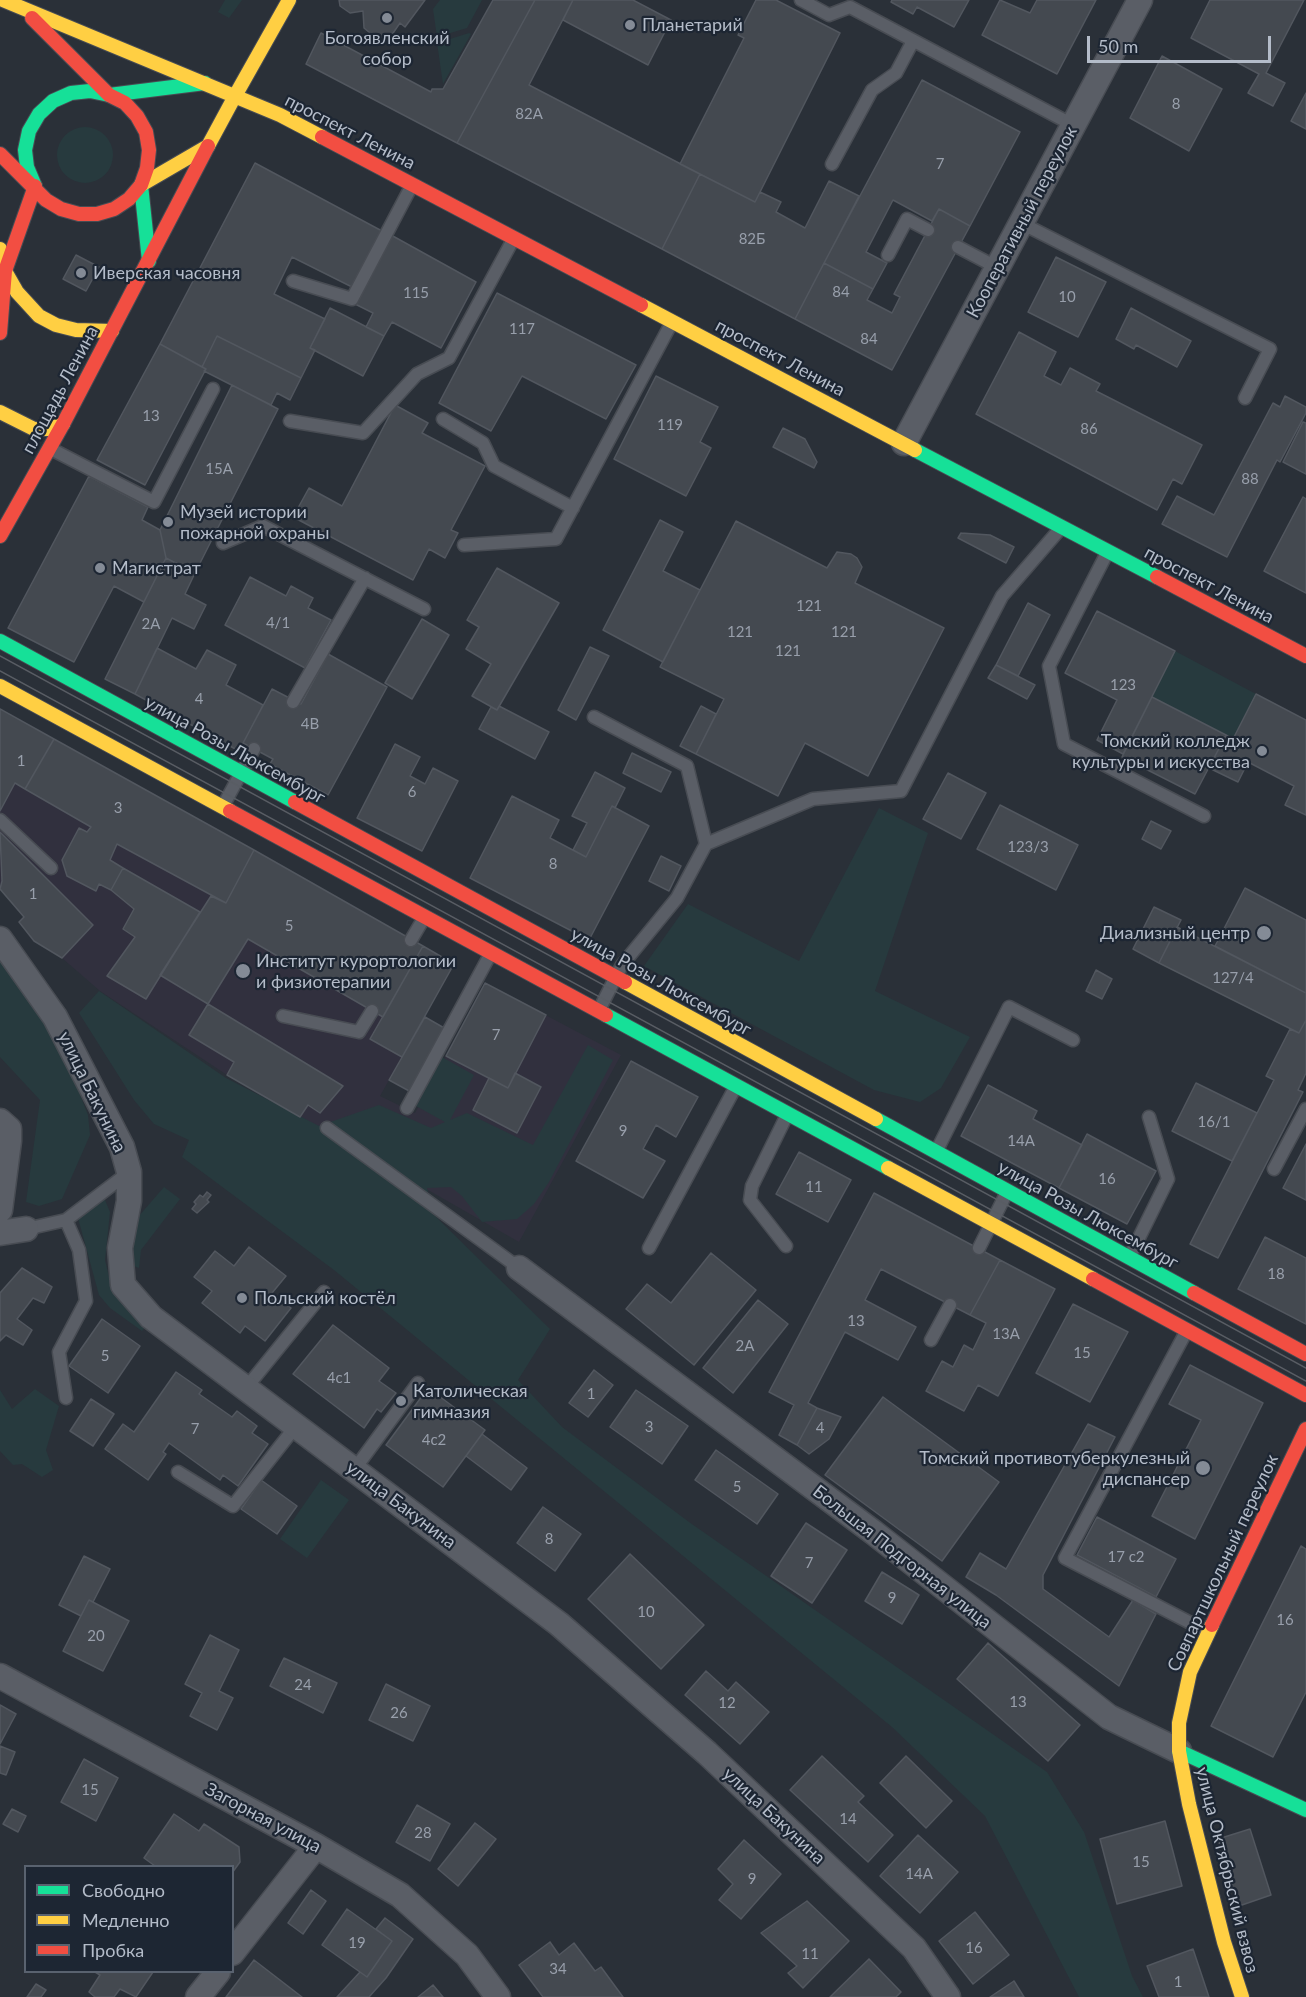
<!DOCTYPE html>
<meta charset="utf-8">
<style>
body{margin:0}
#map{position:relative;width:1306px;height:1997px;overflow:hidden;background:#2a3038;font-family:Lato,sans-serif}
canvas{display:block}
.legend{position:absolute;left:24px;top:1865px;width:210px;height:108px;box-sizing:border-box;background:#1d2633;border:2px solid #59626f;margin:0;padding:8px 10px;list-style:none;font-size:18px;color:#b4bcc9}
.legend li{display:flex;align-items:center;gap:12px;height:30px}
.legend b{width:30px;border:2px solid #59626f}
.scale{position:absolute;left:1087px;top:36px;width:184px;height:27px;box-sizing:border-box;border:3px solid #b4bcc9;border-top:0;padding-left:8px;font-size:18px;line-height:21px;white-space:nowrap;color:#b4bcc9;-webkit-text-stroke:4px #1d2633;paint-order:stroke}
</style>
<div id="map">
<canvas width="1306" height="1997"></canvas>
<ul class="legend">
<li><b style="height:8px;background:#16e098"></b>Свободно</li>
<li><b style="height:8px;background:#ffcf43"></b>Медленно</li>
<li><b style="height:8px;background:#f24e42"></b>Пробка</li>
</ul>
<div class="scale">50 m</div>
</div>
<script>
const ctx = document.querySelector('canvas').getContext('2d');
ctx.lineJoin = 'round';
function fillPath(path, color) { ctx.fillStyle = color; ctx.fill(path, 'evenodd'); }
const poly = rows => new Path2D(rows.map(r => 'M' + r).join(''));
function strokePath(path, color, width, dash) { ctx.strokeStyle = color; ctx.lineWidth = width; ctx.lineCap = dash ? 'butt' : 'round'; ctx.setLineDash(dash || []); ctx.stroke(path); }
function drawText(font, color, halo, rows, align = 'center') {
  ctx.font = font + ' Lato,sans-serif'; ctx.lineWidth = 4.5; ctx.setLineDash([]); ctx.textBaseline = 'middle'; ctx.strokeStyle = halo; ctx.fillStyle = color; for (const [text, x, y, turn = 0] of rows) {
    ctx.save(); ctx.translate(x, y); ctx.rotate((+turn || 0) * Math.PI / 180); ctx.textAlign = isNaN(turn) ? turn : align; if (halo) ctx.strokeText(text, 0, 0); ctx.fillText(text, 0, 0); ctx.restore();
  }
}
const medical = poly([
 [0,709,423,946,370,1039,402,1057,380,1096,415,1113,485,983,621,1055,519,1242,227,1075,100,991,62,958,34,941,19,922,24,916,0,889]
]);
const green = poly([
 [225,0,242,0,229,18,218,12],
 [440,0,482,0,467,28,437,37,433,9],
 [469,33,471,34,443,84,437,43],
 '57 155a28 28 0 1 1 56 0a28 28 0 1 1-56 0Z',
 [1175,651,1256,694,1233,739,1152,697],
 [879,808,928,833,875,991,970,1037,941,1088,920,1102,874,1090,644,966,688,904,799,961],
 [0,960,42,1019,73,1077,88,1115,90,1135,62,1199,39,1206,26,1202,40,1100,0,1057],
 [99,991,226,1078,319,1126,379,1105,431,1128,445,1122,416,1106,442,1057,474,1075,450,1120,467,1113,533,1145,588,1045,613,1060,549,1182,534,1204,517,1219,482,1222,462,1196,451,1187,427,1188,433,1214,550,1329,518,1380,562,1427,689,1522,1047,1772,1084,1832,1132,1976,1143,1997,1079,1997,985,1816,892,1727,334,1270,182,1157,189,1140,154,1124,134,1100,79,1013],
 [164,1187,180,1199,141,1250,139,1268,128,1264,132,1224],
 [105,1200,110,1212,105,1260,110,1281,122,1299,149,1323,142,1331,110,1308,99,1295,78,1218,96,1203],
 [35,1389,59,1406,46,1450,53,1470,42,1477,22,1464,13,1465,0,1451,0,1390,12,1409],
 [321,1480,349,1500,307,1558,280,1539]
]);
const building = poly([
 [339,0,425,0,405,27,400,23,391,36,376,38,364,28,363,11,350,13,340,6,339,0],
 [493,0,535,0,457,143,306,64,321,33,431,92,432,89,443,89,493,0],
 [535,0,573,0,529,85,700,174,662,249,457,143,535,0],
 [573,0,633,0,671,20,648,65,563,20,573,0],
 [756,0,776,0,840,33,755,202,680,164,744,38,738,35,756,0],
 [892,0,969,0,954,27,917,7,913,14,891,2,892,0],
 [1000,0,1030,13,1037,0,1096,0,1057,74,982,35,1000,0],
 [1210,0,1304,0,1266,73,1285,83,1273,106,1248,93,1259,74,1191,38,1210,0],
 [1162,56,1222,89,1189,151,1130,118,1162,56],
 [922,80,1020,132,970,226,939,209,932,221,893,200,866,252,887,263,873,289,824,263,922,80],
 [1306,93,1306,129,1291,121,1306,93],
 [255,163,382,231,352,287,292,257,274,294,325,319,310,348,315,350,301,378,217,336,202,367,160,344,255,163],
 [700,174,755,202,760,192,781,202,776,212,805,228,829,181,859,196,795,319,662,249,700,174],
 [939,209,970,226,892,370,795,319,824,263,873,289,867,300,892,313,900,297,894,294,939,209],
 [391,235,476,282,441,348,392,322,384,336,366,327,373,313,355,304,391,235],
 [76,255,99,267,86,291,63,279,76,255],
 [1056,257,1106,282,1078,337,1028,312,1056,257],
 [497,293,636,365,606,419,522,376,491,431,439,403,497,293],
 [330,308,384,336,363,376,310,348,330,308],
 [1131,308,1191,341,1177,367,1136,345,1134,349,1116,339,1131,308],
 [1019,332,1056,352,1044,376,1061,385,1070,368,1100,384,1096,391,1202,445,1182,484,1173,479,1157,510,976,414,1019,332],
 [217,336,301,378,290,400,277,393,271,405,204,371,206,369,202,367,217,336],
 [160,344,206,369,145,485,97,460,160,344],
 [656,376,718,407,700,442,711,448,686,496,614,459,656,376],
 [232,385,278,409,195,573,166,558,160,530,232,385],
 [1285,396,1306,407,1306,413,1280,462,1277,460,1227,557,1162,524,1177,496,1214,515,1273,403,1280,407,1285,396],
 [395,405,428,423,422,433,485,466,451,530,458,533,445,558,429,549,413,580,293,517,309,488,342,506,395,405],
 [1303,422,1306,423,1306,474,1283,462,1303,422],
 [783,428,805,439,817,462,814,468,773,447,783,428],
 [89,476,148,507,142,520,160,530,166,558,144,602,114,586,74,662,8,628,89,476],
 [1303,497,1306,499,1306,593,1264,571,1303,497],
 [660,520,683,532,663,571,700,590,663,662,603,630,660,520],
 [736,521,827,568,837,552,851,554,857,558,862,567,855,583,944,628,868,776,805,743,778,796,696,754,724,699,660,667,736,521],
 [961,533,990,535,1014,547,1006,563,958,538,961,533],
 [166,558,195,573,185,594,206,605,194,629,172,618,135,694,105,679,166,558],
 [497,568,559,603,497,710,472,696,491,664,466,649,479,627,467,620,497,568],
 [250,577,286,596,291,586,313,598,308,608,331,620,305,668,225,625,250,577],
 [1028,603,1050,615,1018,676,996,665,1028,603],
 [1097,611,1175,651,1123,754,1097,740,1117,700,1065,673,1097,611],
 [422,619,449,635,412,699,385,683,422,619],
 [590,647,609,656,576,720,558,710,590,647],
 [157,648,196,669,207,650,236,665,226,685,263,705,239,751,135,694,157,648],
 [328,654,387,687,328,795,270,764,273,759,243,743,272,689,301,704,328,654],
 [996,665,1035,685,1027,699,988,678,996,665],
 [1256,694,1306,720,1306,815,1285,805,1294,786,1248,762,1238,782,1209,768,1226,735,1233,739,1256,694],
 [1152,697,1226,735,1195,794,1122,757,1152,697],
 [499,706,549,732,535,759,479,729,491,707,497,710,499,706],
 [701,706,716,714,696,754,680,746,701,706],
 [0,709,54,739,25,789,15,783,0,811,0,709],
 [54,739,254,850,226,903,117,844,110,860,123,868,111,890,99,884,96,891,67,876,62,860,79,828,87,832,91,827,25,789,54,739],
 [395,744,420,757,410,776,425,784,433,768,458,781,422,851,357,818,395,744],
 [632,753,671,772,661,792,623,773,632,753],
 [595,772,625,788,615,808,612,806,586,857,573,850,587,823,572,816,595,772],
 [948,773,986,793,961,839,923,819,948,773],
 [512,796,559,820,550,838,586,857,612,806,649,826,589,940,470,878,512,796],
 [1000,805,1078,845,1056,890,977,849,1000,805],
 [1151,821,1171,831,1161,849,1142,839,1151,821],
 [0,832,93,925,62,958,34,941,19,922,24,917,0,889,2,881,0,832],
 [254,850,423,946,383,1017,248,939,208,1004,160,975,211,896,226,903,254,850],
 [661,856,681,866,669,891,649,881,661,856],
 [123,868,200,912,146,999,107,976,135,937,123,929,134,909,111,890,123,868],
 [1245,888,1306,920,1306,993,1215,946,1245,888],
 [1154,907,1181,920,1159,963,1133,949,1154,907],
 [1177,927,1306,993,1306,1020,1299,1033,1159,963,1177,927],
 [423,946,454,964,402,1057,370,1039,423,946],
 [1096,970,1112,979,1102,999,1086,991,1096,970],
 [485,983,546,1015,508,1088,446,1056,485,983],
 [208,1004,343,1086,320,1113,308,1105,300,1117,227,1075,234,1062,189,1035,208,1004],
 [425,1017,446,1029,411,1092,389,1080,425,1017],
 [1306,1020,1306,1073,1298,1090,1303,1092,1218,1258,1190,1244,1274,1080,1266,1076,1290,1029,1299,1033,1306,1020],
 [631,1061,698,1097,676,1137,656,1125,643,1149,665,1161,643,1198,576,1161,631,1061],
 [515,1073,541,1087,517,1133,473,1110,489,1078,508,1088,515,1073],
 [1196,1083,1257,1113,1232,1161,1172,1131,1196,1083],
 [988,1085,1037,1111,1033,1119,1082,1145,1059,1188,961,1136,988,1085],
 [1087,1134,1156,1171,1127,1224,1059,1188,1087,1134],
 [1306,1144,1306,1200,1283,1188,1306,1144],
 [799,1152,851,1180,828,1222,776,1194,799,1152],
 [207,1192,211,1195,207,1200,209,1202,197,1213,192,1209,196,1204,194,1202,200,1195,203,1197,207,1192],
 [874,1193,1000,1260,970,1315,881,1269,865,1300,916,1327,898,1360,845,1332,808,1403,817,1408,797,1445,779,1435,794,1405,769,1392,874,1193],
 [1265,1237,1306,1258,1306,1324,1238,1289,1265,1237],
 [249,1247,286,1276,272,1293,291,1308,265,1341,245,1326,240,1333,202,1303,212,1291,194,1277,215,1251,234,1266,249,1247],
 [711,1253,756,1290,694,1365,626,1309,647,1284,671,1303,711,1253],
 [1000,1260,1055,1289,998,1396,978,1385,964,1411,926,1391,942,1361,953,1367,964,1345,973,1350,986,1323,970,1315,1000,1260],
 [22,1268,52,1287,44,1303,33,1298,17,1319,32,1330,23,1345,6,1335,0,1341,0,1293,22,1268],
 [758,1300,788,1324,733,1393,703,1368,758,1300],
 [1073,1304,1128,1332,1090,1402,1036,1373,1073,1304],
 [102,1319,140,1346,108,1393,69,1366,102,1319],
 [333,1325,389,1368,379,1381,396,1393,381,1412,377,1409,364,1428,293,1374,333,1325],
 [1190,1365,1263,1403,1195,1539,1152,1516,1201,1420,1169,1404,1190,1365],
 [594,1370,613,1385,588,1417,569,1403,594,1370],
 [176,1372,202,1390,199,1394,232,1417,237,1411,257,1426,252,1433,268,1444,238,1486,223,1475,220,1480,169,1443,163,1452,166,1454,148,1480,105,1449,123,1424,134,1432,176,1372],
 [428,1388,485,1430,443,1487,386,1445,428,1388],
 [636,1390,688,1426,662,1464,610,1427,636,1390],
 [883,1397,999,1482,942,1561,825,1475,883,1397],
 [91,1399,114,1414,93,1446,70,1431,91,1399],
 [817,1408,841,1417,829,1439,809,1454,797,1445,817,1408],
 [1088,1424,1115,1437,1043,1575,1043,1589,1109,1637,1133,1600,1156,1614,1119,1686,996,1595,966,1577,980,1553,1006,1569,1088,1424],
 [482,1434,527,1468,511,1490,466,1456,482,1434],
 [716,1450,778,1494,757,1524,695,1480,716,1450],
 [261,1480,297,1506,277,1534,241,1509,261,1480],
 [543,1507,581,1534,555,1571,517,1543,543,1507],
 [1097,1517,1176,1559,1156,1597,1077,1555,1097,1517],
 [806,1523,847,1550,812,1603,771,1576,806,1523],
 [1301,1546,1306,1549,1306,1692,1273,1757,1211,1726,1301,1546],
 [630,1554,704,1625,661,1669,588,1599,630,1554],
 [84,1556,110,1569,93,1602,89,1600,81,1616,59,1605,84,1556],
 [882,1572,919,1595,902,1624,865,1601,882,1572],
 [89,1600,129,1621,103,1671,63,1651,89,1600],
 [210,1635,239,1650,219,1691,233,1698,217,1730,190,1716,202,1693,185,1684,210,1635],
 [988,1643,1080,1725,1048,1761,957,1679,988,1643],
 [284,1658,337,1683,323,1713,270,1686,284,1658],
 [706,1671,728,1691,736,1682,769,1712,740,1744,685,1695,706,1671],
 [386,1684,430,1706,413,1741,369,1720,386,1684],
 [0,1705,16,1714,0,1744,0,1705],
 [0,1746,15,1752,6,1775,0,1773,0,1746],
 [822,1756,864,1796,858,1802,893,1835,868,1862,790,1790,822,1756],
 [906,1756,952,1801,926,1828,880,1783,906,1756],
 [84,1759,118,1778,96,1821,61,1802,84,1759],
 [417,1805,450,1824,430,1861,396,1842,417,1805],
 [12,1809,26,1816,18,1832,3,1824,12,1809],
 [174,1814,199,1831,204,1824,239,1847,240,1862,232,1873,232,1866,155,1866,144,1858,174,1814],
 [1165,1821,1182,1886,1117,1904,1100,1839,1165,1821],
 [475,1823,496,1839,458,1886,438,1869,475,1823],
 [1250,1829,1271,1895,1239,1906,1218,1839,1250,1829],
 [918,1835,958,1872,920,1913,880,1876,918,1835],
 [744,1840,781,1874,741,1919,719,1900,733,1884,718,1869,744,1840],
 [311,1890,326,1901,303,1934,288,1923,311,1890],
 [807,1901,849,1941,803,1988,788,1973,797,1966,761,1933,807,1901],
 [347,1909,392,1941,367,1977,322,1945,347,1909],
 [975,1912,1009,1955,973,1984,939,1941,975,1912],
 [385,1918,413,1939,386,1978,369,1997,337,1997,360,1972,367,1977,392,1941,376,1929,385,1918],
 [550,1942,559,1955,574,1943,595,1971,601,1967,623,1997,543,1997,519,1965,550,1942],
 [1193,1949,1209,1997,1159,1997,1147,1966,1193,1949],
 [869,1959,901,1992,896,1997,830,1997,869,1959],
 [254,1960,302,1997,226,1997,254,1960],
 [95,1972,153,1972,136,1997,120,1989,114,1997,95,1997,89,1992,100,1975,95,1972],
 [1014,1981,1024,1997,990,1997,1014,1981],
 [36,1984,46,1990,41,1997,27,1997,36,1984],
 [433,1985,443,1997,418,1997,433,1985]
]);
const lane = poly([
 [801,0,829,15,850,7,1073,125],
 [832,164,872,90,896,73,913,41],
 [1021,223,1270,349,1245,398],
 [958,247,998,268],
 [888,255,907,219,928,230],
 [293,281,352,299,411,187],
 [443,419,483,443,494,466,573,508],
 [290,421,363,433,417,374,449,358,514,238],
 [51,449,154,502,213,389],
 [223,543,263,526,424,609],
 [464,545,556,539,672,322],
 [1107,553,1049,666,1064,744,1204,816],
 [293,702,365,578],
 [594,717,687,766,706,844],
 [223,806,254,749],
 [0,820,51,868],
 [411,940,424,918],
 [599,1010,622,965,677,898,706,844,813,799,901,791,1002,596,1060,529],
 [283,1016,359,1032,372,1011],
 [407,1108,491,953],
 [327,1128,519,1268],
 [937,1150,1009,1007,1073,1040],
 [1274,1169,1306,1109],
 [66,1220,79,1250,86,1301,59,1352,66,1398],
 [26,1229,66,1220,128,1173],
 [786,1246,750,1200,752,1186,787,1115],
 [649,1248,736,1086],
 [979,1248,1007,1192],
 [1130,1256,1168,1179,1149,1117],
 [1186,1332,1065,1558,1208,1632],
 [931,1340,950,1305],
 [246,1388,324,1292],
 [354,1470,418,1383],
 [178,1472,233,1506,296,1426]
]);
const street = poly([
 [904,443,1140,0],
 [0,939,55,1017,122,1147,129,1172,129,1201,120,1248,123,1285,151,1317,559,1624,707,1753,914,1948,948,1997],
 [0,1121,9,1129,9,1141,0,1210],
 [0,1233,26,1229],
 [519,1268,873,1532,1109,1717,1179,1751],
 [0,1676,316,1846,400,1895,467,1955,498,1997],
 [232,1953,316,1846],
 [198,1997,218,1972]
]);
const fast = poly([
 [109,95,205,83],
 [141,185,149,261],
 [35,186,27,167,25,150,29,131,39,114,53,101,71,93,90,91,109,95],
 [915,450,1157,577],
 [0,641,295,802],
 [606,1015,888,1168],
 [876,1119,1194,1293],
 [1179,1751,1306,1810]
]);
const slow = poly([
 [3,0,280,115,322,137],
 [235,96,289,0],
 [141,185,208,146,235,96],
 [0,249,5,271,17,292,39,316,56,325,76,330,112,331],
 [641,305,915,450],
 [0,412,34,429,49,429,63,424],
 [0,686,230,811],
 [625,982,876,1119],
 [888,1168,1093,1279],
 [1212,1625,1190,1672,1179,1723,1179,1751,1189,1804,1224,1942,1242,1997]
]);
const jam = poly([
 [322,137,641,305],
 [0,154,46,200,61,209,79,214,97,214,114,209,129,199,141,185,147,168,149,150,146,132,137,116,125,103,109,95,32,18],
 [0,333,5,271,35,186],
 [0,536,63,424,208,146],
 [1157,577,1306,656],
 [295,802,625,982],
 [230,811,606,1015],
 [1093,1279,1306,1395],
 [1194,1293,1306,1354],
 [1212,1625,1306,1429]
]);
const tram = poly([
 [0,656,1306,1368],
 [0,671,1306,1381]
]);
const markers = [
 [387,18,6,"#848b96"],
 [630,25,6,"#848b96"],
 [81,273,6,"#848b96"],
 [168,522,6,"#848b96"],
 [100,568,6,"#848b96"],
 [1262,751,6,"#848b96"],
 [1264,933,8,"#848b96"],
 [243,971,8,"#848b96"],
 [242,1298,6,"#848b96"],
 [401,1401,6,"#848b96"],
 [1203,1468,8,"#848b96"]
];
const numberNames = [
 ["8",1176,104],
 ["82А",529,114],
 ["7",940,164],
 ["82Б",752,239],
 ["84",841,292],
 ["115",416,293],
 ["10",1067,297],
 ["117",522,329],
 ["84",869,339],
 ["13",151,416],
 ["119",670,425],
 ["86",1089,429],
 ["15А",219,469],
 ["88",1250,479],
 ["121",809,606],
 ["4/1",278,623],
 ["2А",151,624],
 ["121",740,632],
 ["121",844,632],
 ["121",788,651],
 ["123",1123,685],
 ["4",199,699],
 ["4В",310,724],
 ["1",21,761],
 ["6",412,792],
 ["3",118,808],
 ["123/3",1028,847],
 ["8",553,864],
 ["1",33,894],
 ["5",289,926],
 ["127/4",1233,978],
 ["7",496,1035],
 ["16/1",1214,1122],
 ["9",623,1131],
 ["14А",1021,1141],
 ["16",1107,1179],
 ["11",814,1187],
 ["18",1276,1274],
 ["13",856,1321],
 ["13А",1006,1334],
 ["2А",745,1346],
 ["15",1082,1353],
 ["5",105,1356],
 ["4с1",339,1378],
 ["1",591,1394],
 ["3",649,1427],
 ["4",820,1428],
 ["7",195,1429],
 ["4с2",434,1440],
 ["5",737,1487],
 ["8",549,1539],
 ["17 с2",1126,1557],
 ["7",809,1563],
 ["9",892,1598],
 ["10",646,1612],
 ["16",1285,1620],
 ["20",96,1636],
 ["24",303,1685],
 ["13",1018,1702],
 ["12",727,1703],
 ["26",399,1713],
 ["15",90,1790],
 ["14",848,1819],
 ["28",423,1833],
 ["15",1141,1862],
 ["14А",919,1874],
 ["9",752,1879],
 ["19",357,1943],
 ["16",974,1948],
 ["11",810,1954],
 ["34",558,1969],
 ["1",1178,1982]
];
const poiNames = [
 ["Планетарий",642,25],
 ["Богоявленский",387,38,"center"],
 ["собор",387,59,"center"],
 ["Иверская часовня",93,273],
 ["Музей истории",180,512],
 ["пожарной охраны",180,533],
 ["Магистрат",112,568],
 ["Томский колледж",1250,741,"right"],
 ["культуры и искусства",1250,762,"right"],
 ["Диализный центр",1250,933,"right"],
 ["Институт курортологии",256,961],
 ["и физиотерапии",256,982],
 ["Польский костёл",254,1298],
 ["Католическая",413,1391],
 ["гимназия",413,1412],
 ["Томский противотуберкулезный",1190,1458,"right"],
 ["диспансер",1190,1479,"right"]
];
const streetNames = [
 ["проспект Ленина",350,132,27],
 ["Кооперативный переулок",1022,222,-62],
 ["проспект Ленина",780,358,28],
 ["площадь Ленина",60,390,-62],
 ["проспект Ленина",1209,585,28],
 ["улица Розы Люксембург",235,750,29],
 ["улица Розы Люксембург",661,982,29],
 ["улица Бакунина",92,1092,64],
 ["улица Розы Люксембург",1088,1215,29],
 ["улица Бакунина",401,1505,37],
 ["Большая Подгорная улица",902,1557,38],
 ["Совпартшкольный переулок",1223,1563,-65],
 ["улица Бакунина",774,1816,43],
 ["Загорная улица",263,1818,28],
 ["улица Октябрьский взвоз",1227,1870,76]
];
fillPath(medical, '#31303e');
fillPath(green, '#273a3e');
fillPath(building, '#444950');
strokePath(building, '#52575f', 1.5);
strokePath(lane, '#484c53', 15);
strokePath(street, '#484c53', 27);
strokePath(fast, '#484c53', 16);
strokePath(slow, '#484c53', 16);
strokePath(jam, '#484c53', 16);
strokePath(lane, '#5a5e66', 12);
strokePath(street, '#5a5e66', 24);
strokePath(fast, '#16e098', 14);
strokePath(slow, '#ffcf43', 14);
strokePath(jam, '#f24e42', 14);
strokePath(tram, '#595d64', 1.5);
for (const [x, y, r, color] of markers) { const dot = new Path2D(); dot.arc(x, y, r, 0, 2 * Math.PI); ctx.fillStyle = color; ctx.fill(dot); strokePath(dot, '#1d2633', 2); }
drawText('15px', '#989fab', null, numberNames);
drawText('18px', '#b4bcc9', '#1d2633', poiNames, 'left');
drawText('18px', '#b4bcc9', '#1d2633', streetNames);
</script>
